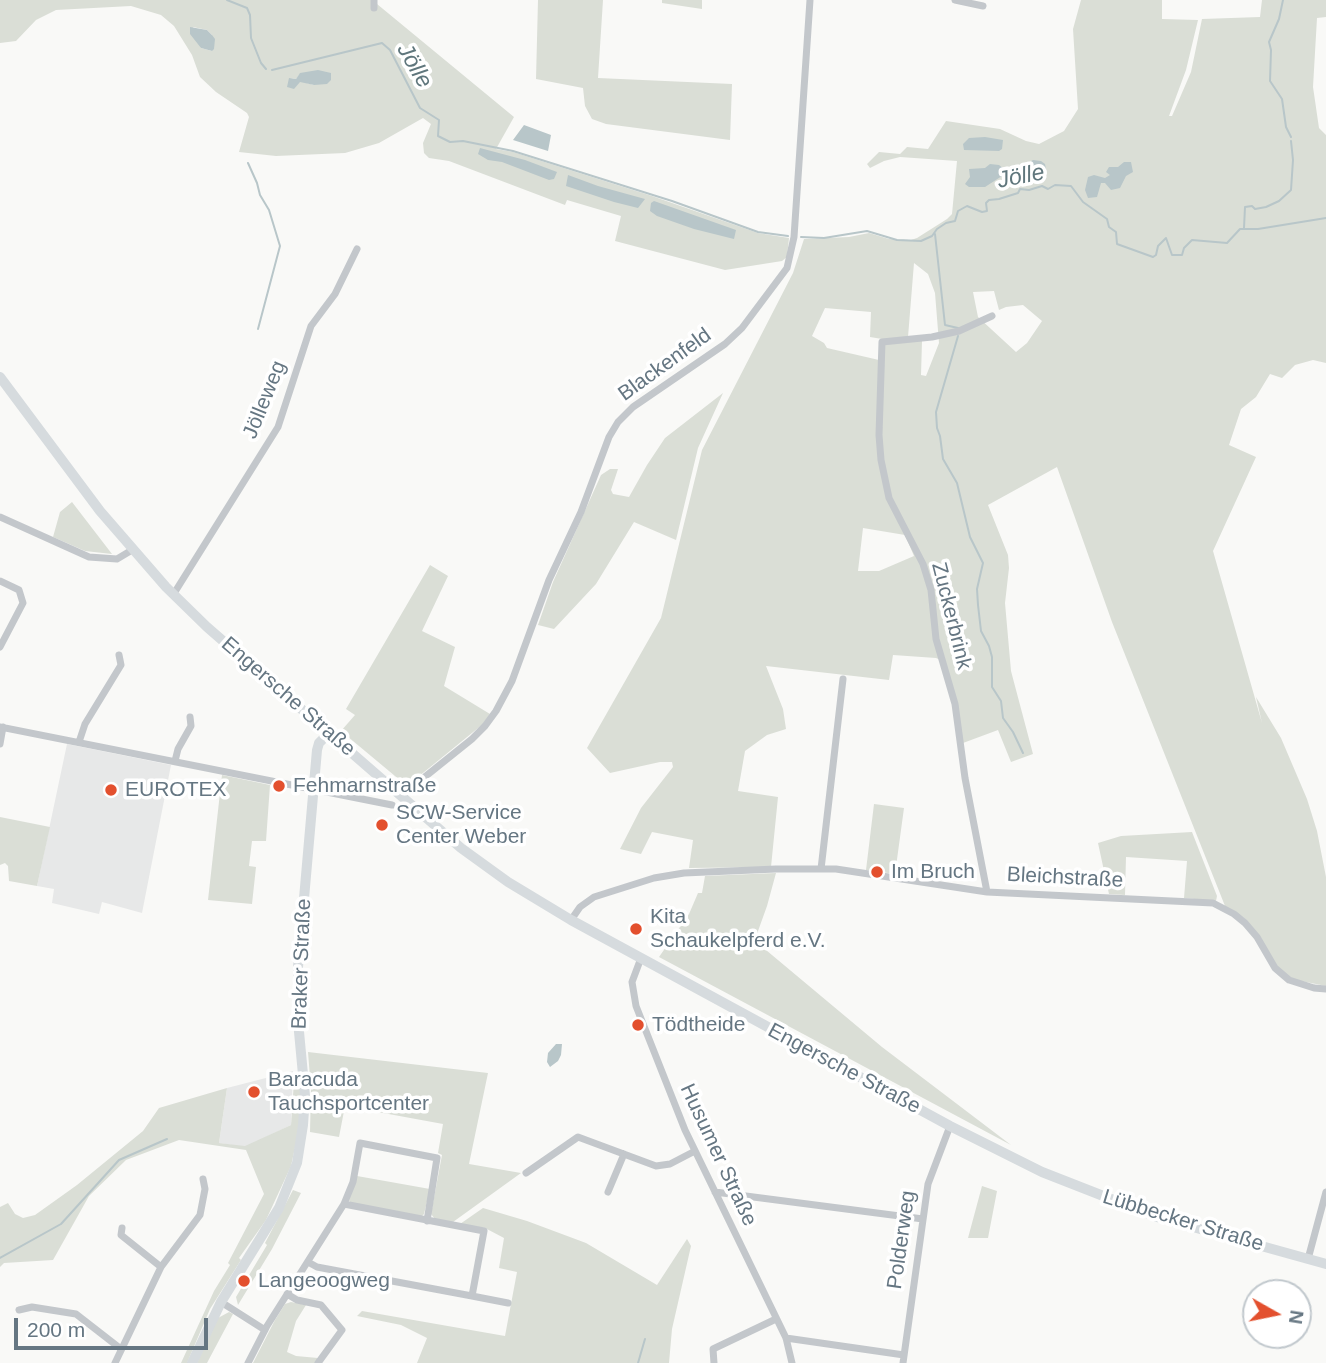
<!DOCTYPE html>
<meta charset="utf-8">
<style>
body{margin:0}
#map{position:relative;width:1326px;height:1363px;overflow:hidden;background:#f9f9f7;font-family:Arial,sans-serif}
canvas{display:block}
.north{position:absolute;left:1242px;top:1279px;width:70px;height:70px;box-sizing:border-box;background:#fff;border:2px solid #c1c8cd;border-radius:50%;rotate:99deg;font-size:19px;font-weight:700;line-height:28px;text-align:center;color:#657682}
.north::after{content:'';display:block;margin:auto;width:24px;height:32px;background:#e3502e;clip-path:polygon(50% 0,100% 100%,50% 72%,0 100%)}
.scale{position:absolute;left:14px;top:1318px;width:194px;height:32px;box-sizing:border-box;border:4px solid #657682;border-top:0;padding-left:9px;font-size:21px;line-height:24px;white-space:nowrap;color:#657682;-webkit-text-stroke:5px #fff;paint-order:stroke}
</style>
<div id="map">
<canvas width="1326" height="1363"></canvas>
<div class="north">N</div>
<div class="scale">200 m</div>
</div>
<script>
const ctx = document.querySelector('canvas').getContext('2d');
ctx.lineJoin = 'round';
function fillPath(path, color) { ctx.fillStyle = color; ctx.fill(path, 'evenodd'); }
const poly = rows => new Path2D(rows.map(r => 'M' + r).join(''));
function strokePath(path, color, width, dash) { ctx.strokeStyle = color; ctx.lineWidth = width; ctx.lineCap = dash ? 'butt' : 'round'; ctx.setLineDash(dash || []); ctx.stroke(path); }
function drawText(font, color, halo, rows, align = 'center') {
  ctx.font = font + ' Arial,sans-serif'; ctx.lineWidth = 7; ctx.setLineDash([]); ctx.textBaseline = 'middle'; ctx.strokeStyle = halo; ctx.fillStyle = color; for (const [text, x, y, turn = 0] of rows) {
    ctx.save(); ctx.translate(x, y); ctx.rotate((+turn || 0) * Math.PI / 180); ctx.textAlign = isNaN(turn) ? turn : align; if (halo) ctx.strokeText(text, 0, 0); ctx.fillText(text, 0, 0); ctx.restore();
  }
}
const built = poly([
 [67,744,171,765,142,913,102,902,99,914,52,903,54,889,37,886],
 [293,1071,291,1125,245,1147,219,1143,227,1088]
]);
const green = poly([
 [0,0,371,0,371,10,377,10,377,4,514,117,496,149,513,152,652,196,758,233,789,238,787,257,782,261,725,270,615,241,621,216,567,200,565,205,449,161,429,158,424,153,423,143,431,124,423,118,379,143,345,153,276,156,239,152,249,117,247,113,216,92,200,77,192,55,174,26,161,15,131,6,56,10,36,20,16,41,0,43],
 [193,27,207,30,212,35,212,51,201,48],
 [327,72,314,85,289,78,296,79,300,74],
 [538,0,603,0,598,78,732,84,730,140,606,124,592,119,585,106,583,88,536,79],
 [662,0,702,0,702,9,662,3],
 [1081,0,1162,0,1162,19,1198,20,1186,70,1169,116,1172,116,1191,72,1202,19,1260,17,1262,0,1326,0,1326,17,1317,18,1313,87,1319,128,1326,135,1326,363,1313,360,1295,365,1282,378,1270,374,1256,397,1241,409,1229,445,1256,457,1213,551,1262,723,1256,697,1281,738,1307,799,1317,831,1326,877,1326,986,1291,979,1276,966,1261,938,1244,918,1225,906,1112,622,1057,467,988,505,1008,555,1009,568,1005,603,1011,671,1033,754,1011,762,998,730,963,743,945,662,936,658,893,655,889,680,766,666,783,709,786,729,767,735,745,751,738,791,778,797,771,867,689,868,693,840,652,832,641,854,620,849,641,808,673,767,672,762,660,762,610,773,587,748,661,618,702,450,793,273,804,239,849,237,869,233,889,239,911,240,917,238,947,219,952,214,957,161,900,157,884,161,870,168,867,164,879,152,900,154,907,147,928,149,946,121,1000,129,1026,141,1039,144,1064,131,1078,109,1073,29],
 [914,263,928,274,935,293,939,343,926,376,921,375,922,341,908,337],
 [994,291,999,310,1006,307,1023,305,1042,321,1027,343,1016,352,978,317,973,292],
 [825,308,871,312,870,337,882,339,879,360,827,348,824,343,812,336],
 [863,528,905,535,914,556,879,571,858,571],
 [723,393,698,448,676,540,634,522,596,584,554,629,538,625,553,582,601,475,610,469,618,469,611,490,613,494,629,497,647,465,665,438],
 [72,502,112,554,85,551,53,537,60,512],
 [430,565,448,576,422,631,455,647,444,686,490,714,483,724,407,786,341,731,355,715,346,709],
 [222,775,270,785,266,841,252,841,249,866,256,867,252,904,208,900],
 [874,804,904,808,895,874,866,870],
 [0,817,50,827,37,886,9,881,8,866,5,863,0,865],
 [1192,832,1217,896,1216,901,1184,898,1187,861,1126,857,1125,895,1109,894,1098,843,1121,836],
 [776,873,767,906,753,945,757,948,760,945,882,1047,1011,1145,659,957,689,914,698,893,702,893,705,876],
 [308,1052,488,1073,469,1164,521,1173,453,1222,435,1219,431,1214,442,1155,438,1153,443,1124,345,1106,339,1137,310,1132,311,1090],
 [294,1081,300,1086,300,1125,291,1166,266,1220,239,1258,241,1260,210,1309,187,1363,181,1363,214,1291,230,1265,228,1263,264,1194,246,1150,179,1140,126,1160,89,1196,53,1260,4,1263,0,1267,0,1207,8,1203,15,1214,23,1218,35,1215,77,1185,143,1131,159,1108,227,1088,219,1143,245,1146,291,1125],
 [357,1176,430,1189,424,1214,421,1217,351,1205,349,1200],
 [982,1186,997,1191,988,1238,968,1238],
 [293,1190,301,1193,272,1249,238,1305,236,1297,267,1245,265,1243],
 [483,1208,527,1221,586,1243,657,1285,687,1239,691,1246,672,1329,669,1363,417,1363,427,1338,401,1325,357,1316,362,1311,505,1336,517,1272,499,1268,504,1238,485,1228,460,1224],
 [291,1302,306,1305,296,1321,287,1352,296,1356,318,1358,315,1363,253,1363,275,1320,285,1304],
 [229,1312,233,1314,207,1363,197,1363,218,1318]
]);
const water = poly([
 [190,27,207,30,212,35,215,39,214,49,212,51,201,48,190,34],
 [318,70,331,73,331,80,327,84,314,85,300,82,294,89,287,87,289,78,296,79,300,73],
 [524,125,551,135,548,151,513,140],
 [985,137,1003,140,1002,149,999,151,964,150,963,144,969,138],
 [480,148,525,160,557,172,554,179,549,180,502,162,488,160,478,154],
 [1033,160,1041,161,1045,164,1046,169,1043,175,1027,175,1025,173,1026,164],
 [1124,162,1131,162,1133,172,1126,176,1120,188,1111,190,1105,183,1101,183,1097,197,1088,198,1085,190,1088,177,1094,175,1105,178,1110,175,1106,172,1109,167,1118,167],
 [990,164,999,165,1005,170,1005,174,985,187,969,187,965,184,970,177,969,169,985,168],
 [568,175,598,186,645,199,638,208,614,202,566,186],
 [654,201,736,230,734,239,694,229,657,216,650,211,651,203],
 [556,1044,562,1044,561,1055,558,1061,550,1067,547,1062,548,1053]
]);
const stream = poly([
 [227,0,247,8,250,15,251,38,261,63,266,69],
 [1283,0,1279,19,1269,42,1271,50,1270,81,1282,99,1286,127,1291,137],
 [272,70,382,43,390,50,420,108,439,120,438,136,450,142,463,141,513,151,672,201,758,232,788,236],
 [248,163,257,183,260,195,269,210,280,246,258,329],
 [1244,228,1245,207,1252,206,1255,209,1266,207,1279,201,1291,190,1293,160,1291,141],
 [935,234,945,325,958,328],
 [801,237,824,238,867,231,897,240,921,241,932,236,937,229,946,223,955,221,958,211,967,206,982,212,987,211,986,203,989,200,999,199,1018,193,1020,189,1029,190,1042,186,1048,189,1055,185,1071,186,1083,202,1107,219,1109,227,1116,232,1117,244,1153,257,1156,255,1158,246,1166,238,1172,255,1182,255,1184,248,1192,240,1227,243,1240,229,1258,229,1326,218],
 [958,336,936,412,937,428,940,436,943,459,957,483,970,537,983,563,977,589,978,605,981,631,989,646,992,657,992,687,1001,701,1003,718,1013,732,1023,753],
 [0,1258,61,1224,119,1160,167,1139],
 [638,1363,645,1339]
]);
const minor = poly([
 [955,0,983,6],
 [374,8,374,0],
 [0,517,89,557,117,559,132,550],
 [0,581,19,590,23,603,0,647],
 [173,595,278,427,311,326,335,294,357,249],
 [0,727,392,805],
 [79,742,85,724,121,665,119,655],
 [0,744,3,727],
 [175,761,178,749,191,726,190,717],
 [401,796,472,739,485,726,496,711,512,681,549,580,581,512,609,437,618,422,633,407,725,344,742,328,787,268,794,237,810,0],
 [821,869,843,679],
 [987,892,965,778,955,704,936,639,931,590,923,564,889,498,881,460,879,435,882,342,932,337,959,331,992,316],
 [571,920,580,907,594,897,654,878,684,873,776,869,836,869,987,892,1213,903,1234,914,1245,923,1257,937,1275,968,1289,980,1314,988,1326,989],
 [641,958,632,982,636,1006,685,1130,786,1338,792,1363],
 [526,1173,578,1137,656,1166,670,1164,695,1151],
 [608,1192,624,1154],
 [715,1192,923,1219],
 [122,1228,121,1235,161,1267],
 [1308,1259,1326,1192],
 [308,1262,317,1267,472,1296,484,1231,344,1204],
 [287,1294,297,1300,321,1305,342,1330,318,1363],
 [472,1296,508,1303],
 [221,1302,265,1330],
 [19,1310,32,1307,76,1314,121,1349],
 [786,1338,904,1355],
 [115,1363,161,1267,200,1215,205,1189,203,1179],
 [248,1363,267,1326,344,1204,353,1182,360,1143,437,1158,427,1221],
 [714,1363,713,1349,776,1319],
 [903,1363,928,1184,950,1126]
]);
const major = poly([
 [0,377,100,511,166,587,207,627,461,848,508,882,571,920,950,1126,1042,1172,1157,1217,1326,1264],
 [192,1363,221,1302,279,1208,297,1163,303,1125,305,1096,298,1021,298,967,317,750,319,743,329,733]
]);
const markers = [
 [279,786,7,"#e3502e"],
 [111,790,7,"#e3502e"],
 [382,825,7,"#e3502e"],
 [877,872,7,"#e3502e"],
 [636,929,7,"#e3502e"],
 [638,1025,7,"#e3502e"],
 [254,1092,7,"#e3502e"],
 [244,1281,7,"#e3502e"]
];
const streetNames = [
 ["Blackenfeld",665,365,-36],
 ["Jölleweg",265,400,-68],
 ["Zuckerbrink",951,616,76],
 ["Engersche Straße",288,697,41],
 ["Bleichstraße",1065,878,3],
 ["Braker Straße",302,964,-88],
 ["Engersche Straße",844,1069,28],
 ["Husumer Straße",718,1155,65],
 ["Lübbecker Straße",1183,1221,17],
 ["Polderweg",902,1240,-82]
];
const poiNames = [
 ["Fehmarnstraße",293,786],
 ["EUROTEX",125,790],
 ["SCW-Service",396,813],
 ["Center Weber",396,837],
 ["Im Bruch",891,872],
 ["Kita",650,917],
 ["Schaukelpferd e.V.",650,941],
 ["Tödtheide",652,1025],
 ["Baracuda",268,1080],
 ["Tauchsportcenter",268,1104],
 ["Langeoogweg",258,1281]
];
const waterNames = [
 ["Jölle",414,66,60],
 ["Jölle",1021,177,-11]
];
fillPath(built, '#e7e8e8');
fillPath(green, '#daded6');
fillPath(water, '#b8c6c9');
strokePath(stream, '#b8c6c9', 2);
strokePath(minor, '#c3c7cb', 7);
strokePath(major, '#d6dbde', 10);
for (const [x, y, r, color] of markers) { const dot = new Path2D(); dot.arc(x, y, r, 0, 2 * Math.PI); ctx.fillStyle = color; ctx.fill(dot); strokePath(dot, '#fff', 2.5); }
drawText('21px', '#657682', '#fff', streetNames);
drawText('21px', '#657682', '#fff', poiNames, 'left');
drawText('italic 23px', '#5f767c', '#fff', waterNames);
</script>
